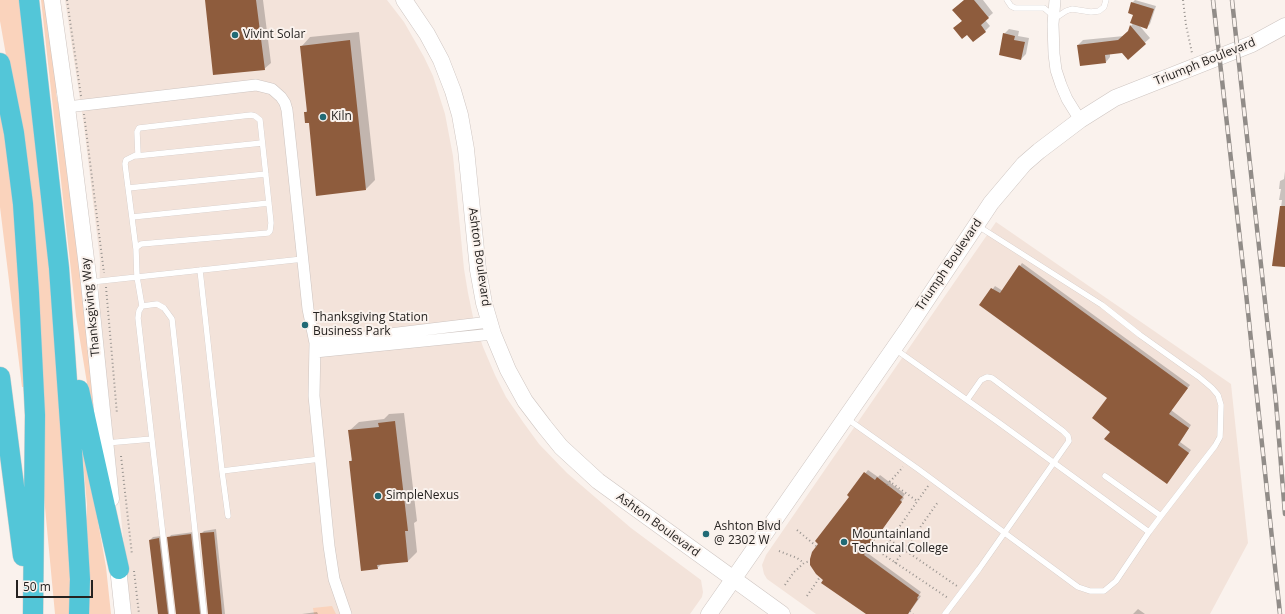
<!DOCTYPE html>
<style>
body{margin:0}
#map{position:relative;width:1285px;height:614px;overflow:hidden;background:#faf2ed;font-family:"Open Sans",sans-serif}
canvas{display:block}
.scale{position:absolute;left:16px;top:580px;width:77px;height:18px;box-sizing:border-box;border:2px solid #252220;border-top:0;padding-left:5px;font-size:12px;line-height:14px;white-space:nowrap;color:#252220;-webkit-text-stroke:3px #faf2ed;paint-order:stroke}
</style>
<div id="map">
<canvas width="1285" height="614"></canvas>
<div class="scale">50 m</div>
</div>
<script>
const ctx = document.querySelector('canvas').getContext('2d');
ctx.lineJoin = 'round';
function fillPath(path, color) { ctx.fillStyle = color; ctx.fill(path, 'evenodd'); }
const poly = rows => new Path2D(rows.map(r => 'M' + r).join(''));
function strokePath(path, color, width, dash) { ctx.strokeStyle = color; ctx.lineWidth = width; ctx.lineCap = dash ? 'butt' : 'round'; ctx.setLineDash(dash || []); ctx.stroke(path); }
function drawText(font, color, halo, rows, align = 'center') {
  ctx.font = font + ' "Open Sans",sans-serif'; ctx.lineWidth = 4; ctx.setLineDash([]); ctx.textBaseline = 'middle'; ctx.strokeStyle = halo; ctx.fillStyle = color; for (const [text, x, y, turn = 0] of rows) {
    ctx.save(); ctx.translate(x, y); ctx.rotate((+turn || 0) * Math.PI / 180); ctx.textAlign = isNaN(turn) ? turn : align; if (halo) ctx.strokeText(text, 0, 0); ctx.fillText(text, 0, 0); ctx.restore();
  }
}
const built = poly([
 [65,0,387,0,404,22,424,57,433,76,445,114,453,156,464,269,468,293,473,317,483,347,495,375,506,397,523,422,539,444,567,473,631,528,701,580,703,592,702,597,690,614,131,614,99,304,100,260,84,126],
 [996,222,1231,384,1248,543,1210,614,816,614,767,579,764,574,762,565,766,555]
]);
const green = poly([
 [0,0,20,0,23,13,55,324,73,614,55,614,41,465,23,152,0,21],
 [41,0,44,0,58,92,56,93,65,136,98,438,96,438,76,316],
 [0,102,15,180,26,387,22,387,0,207],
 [79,415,106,567,111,614,87,614,87,505],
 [332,606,336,614,314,614,313,608]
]);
const shadow = poly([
 [206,0,263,0,271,63,264,69],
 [964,0,983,0,993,13,985,20,990,26,985,31,959,24,963,20],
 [1135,0,1156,6,1150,24,1147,27,1138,24,1150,38,1128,58,1122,52,1110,53,1110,57,1106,62,1078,45,1083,40,1124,36,1129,31,1131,26,1133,23,1134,14,1132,3],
 [1009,29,1019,31,1018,36,1029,38,1026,54,1021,59,1004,34],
 [359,32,375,180,366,189,309,122,305,113,308,109,301,47,310,37],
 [1285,171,1285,266,1273,265,1282,200,1279,200,1281,189,1279,189,1280,181,1284,179],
 [1022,263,1190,385,1171,410,1191,425,1180,442,1191,450,1169,480,1111,431,1108,398,981,305,995,286,1003,291],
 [404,413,417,521,414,523,417,552,408,561,382,564,377,568,350,462,352,459,349,431,359,422,384,419,389,414],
 [868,470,878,477,880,475,905,494,903,497,904,498,866,552,921,592,919,595,921,596,908,614,868,614,850,497,848,495],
 [216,529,225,614,209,614,201,534,204,531],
 [194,532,204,614,177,614,169,538,171,535],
 [162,536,172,614,159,614,150,540,153,537],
 [1138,609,1145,614,1133,614],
 [317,612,318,614,301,614,302,614]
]);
const building = poly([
 [205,0,256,0,265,70,213,75],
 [964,0,974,0,989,18,981,25,986,32,973,42,967,35,962,39,953,28,962,21,952,10],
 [1131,2,1154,9,1147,29,1130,23,1133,15,1128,13],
 [1130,25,1146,44,1128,60,1122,53,1105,55,1106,63,1080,66,1077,45,1118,40,1128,31],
 [1003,33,1015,36,1014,40,1025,42,1021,60,999,55],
 [350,40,366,190,316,196,309,123,305,123,304,112,307,112,300,46],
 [1280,206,1285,206,1285,267,1272,266],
 [1019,265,1188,388,1169,414,1189,428,1178,445,1189,453,1167,484,1104,439,1110,432,1092,418,1107,398,979,305,991,288,1000,293],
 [395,421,408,531,405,531,408,562,377,565,378,569,361,571,349,461,352,461,348,430,379,427,378,423],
 [864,472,875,480,877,477,903,497,900,500,902,502,864,555,919,595,917,598,918,599,908,614,866,614,821,583,823,580,816,574,810,565,810,559,812,552,818,544,815,541,849,497,847,495],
 [214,532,221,602,222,614,208,614,200,533],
 [191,534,200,614,176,614,167,537],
 [159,538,168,614,158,614,149,540]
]);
const path = poly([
 [67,0,81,96],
 [1183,0,1186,25,1192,53],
 [84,114,104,273],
 [106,287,117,414],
 [121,456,132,555],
 [889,481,917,501],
 [887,485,903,467],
 [928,486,881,553,948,598],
 [797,530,816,546],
 [890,540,957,586],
 [779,551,797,558,804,563],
 [895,563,938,502],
 [134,571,139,614],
 [785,585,794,572,804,563,810,561],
 [807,596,820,577],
 [910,611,913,614]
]);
const lane = poly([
 [1007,0,1011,6,1015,8,1044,8,1051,14,1054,19,1066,11,1072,9,1091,12,1099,11,1104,7,1106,0],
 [136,156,262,143],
 [128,188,266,174],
 [132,217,269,203],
 [978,226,1102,305,1140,335,1199,377,1212,388,1218,395,1221,405,1220,437,1215,446,1161,516,1105,476],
 [136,249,125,164,126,160,138,154,137,132,139,128,251,115,255,116,260,120,271,223,270,231,268,233,141,244,137,247,136,249,137,277,142,306,139,311,138,318,172,614],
 [200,270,222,471],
 [91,282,303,259],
 [142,306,157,304,164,308,172,319,204,614],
 [846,418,918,469,1078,587,1090,591,1104,591,1116,581,1149,532,998,422,895,349],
 [106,443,152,439],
 [228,516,222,471,320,459],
 [1149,532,1161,516],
 [945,614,979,569,1069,441,1068,436,1063,431,992,378,987,377,981,380,967,400]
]);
const street = poly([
 [1055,0,1053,24,1054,54,1056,70,1061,85,1067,99,1080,120],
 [67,107,256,85,272,89,281,97,285,103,287,110,308,309,315,343,314,396,329,546,334,579,346,614],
 [315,343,489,322],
 [315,352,493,334]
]);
const secondary = poly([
 [52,0,67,107,89,283,111,499],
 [404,0,427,34,441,60,453,91,460,115,466,149,478,270,484,303,493,334,508,370,525,401,544,426,561,447,598,481,782,614],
 [117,558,123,614],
 [709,614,908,328,991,203,1024,164,1039,151,1080,120,1115,98,1252,44,1285,26]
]);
const highway = poly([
 [29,0,59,268,74,480,80,579,79,614],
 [0,63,14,133,23,204,29,293,35,415,33,614],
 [0,377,23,556],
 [79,390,119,569]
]);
const rail = poly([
 [1213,0,1246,293,1280,614],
 [1232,0,1276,402,1285,514]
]);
const markers = [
 [235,35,4,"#216a75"],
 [323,117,4,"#216a75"],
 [305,325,4,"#216a75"],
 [378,496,4,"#216a75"],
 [706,534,4,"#216a75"],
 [844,542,4,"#216a75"]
];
const poiNames = [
 ["Vivint Solar",243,35],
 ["Kiln",331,117],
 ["Thanksgiving Station",313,318],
 ["Business Park",313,332],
 ["SimpleNexus",386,496],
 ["Ashton Blvd",714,527],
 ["@ 2302 W",714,541],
 ["Mountainland",852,535],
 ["Technical College",852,549]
];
const streetNames = [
 ["Triumph Boulevard",1205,62,-22],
 ["Ashton Boulevard",479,257,82],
 ["Triumph Boulevard",949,265,-56],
 ["Thanksgiving Way",91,307,-96],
 ["Ashton Boulevard",658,525,36]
];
fillPath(built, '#f3e3da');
fillPath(green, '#fad3bc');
fillPath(shadow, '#0003');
fillPath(building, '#8e5c3d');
strokePath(lane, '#cec5c1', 6);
strokePath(street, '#cec5c1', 12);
strokePath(secondary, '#cec5c1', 17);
strokePath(highway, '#cfcece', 21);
strokePath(path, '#999490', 2, [1, 3]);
strokePath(lane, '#fff', 5.5);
strokePath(street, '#fff', 11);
strokePath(secondary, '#fff', 16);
strokePath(highway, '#53c6d8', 20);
strokePath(rail, '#918c88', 4.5);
strokePath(rail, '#faf2ed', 3, [9]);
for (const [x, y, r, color] of markers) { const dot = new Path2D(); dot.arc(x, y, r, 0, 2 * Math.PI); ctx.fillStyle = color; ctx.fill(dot); strokePath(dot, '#faf2ed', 1.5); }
drawText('12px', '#252220', '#faf2ed', poiNames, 'left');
drawText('12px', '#252220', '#faf2ed', streetNames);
</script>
